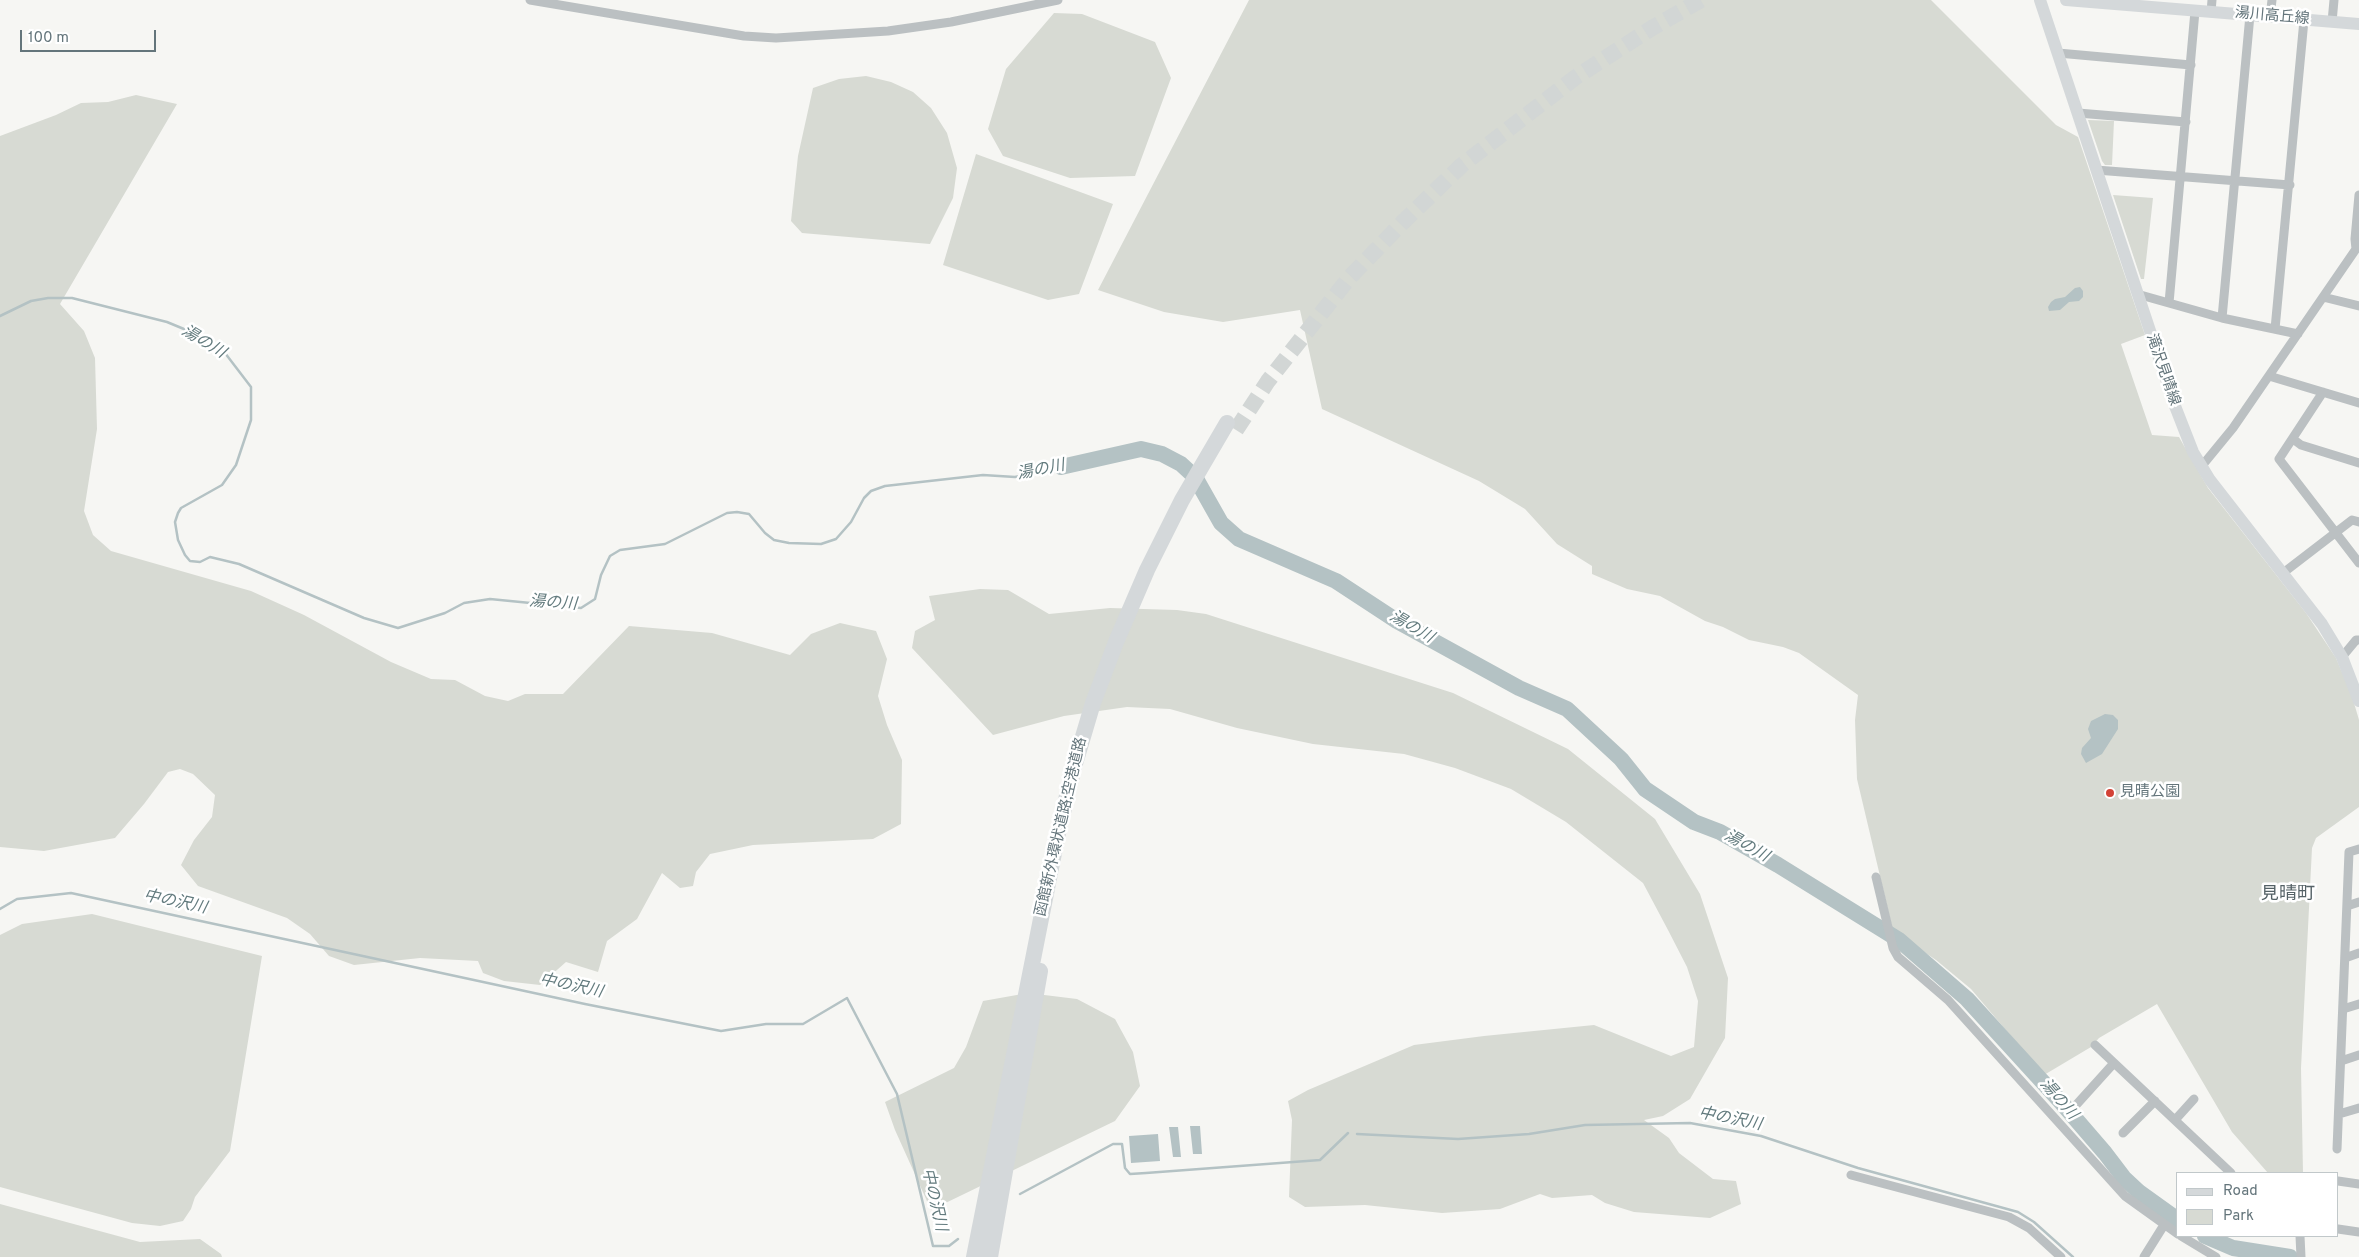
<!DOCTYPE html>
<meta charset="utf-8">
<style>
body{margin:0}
#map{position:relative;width:2359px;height:1257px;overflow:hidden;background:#f6f6f3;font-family:Overpass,sans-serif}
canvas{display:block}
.legend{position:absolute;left:2176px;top:1172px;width:162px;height:65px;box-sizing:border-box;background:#fff;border:1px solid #c1c8ca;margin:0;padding:6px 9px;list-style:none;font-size:15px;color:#64757b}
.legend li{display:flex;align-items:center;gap:10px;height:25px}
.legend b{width:25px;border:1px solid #c1c8ca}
.scale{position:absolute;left:20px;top:30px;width:136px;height:22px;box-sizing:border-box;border:2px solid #64757b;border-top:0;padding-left:6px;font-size:15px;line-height:18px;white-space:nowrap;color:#64757b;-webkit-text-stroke:4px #fff;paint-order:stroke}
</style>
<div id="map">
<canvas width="2359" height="1257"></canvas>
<ul class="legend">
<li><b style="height:6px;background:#d4d8da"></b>Road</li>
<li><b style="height:14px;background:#d7dad3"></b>Park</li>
</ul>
<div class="scale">100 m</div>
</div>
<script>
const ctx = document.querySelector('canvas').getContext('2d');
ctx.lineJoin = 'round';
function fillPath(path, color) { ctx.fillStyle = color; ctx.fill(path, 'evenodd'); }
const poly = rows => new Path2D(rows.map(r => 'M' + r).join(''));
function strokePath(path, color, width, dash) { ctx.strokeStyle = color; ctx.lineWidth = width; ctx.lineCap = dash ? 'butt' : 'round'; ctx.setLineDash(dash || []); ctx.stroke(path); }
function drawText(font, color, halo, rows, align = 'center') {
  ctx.font = font + ' Overpass,"Noto Sans JP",sans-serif'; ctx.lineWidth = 5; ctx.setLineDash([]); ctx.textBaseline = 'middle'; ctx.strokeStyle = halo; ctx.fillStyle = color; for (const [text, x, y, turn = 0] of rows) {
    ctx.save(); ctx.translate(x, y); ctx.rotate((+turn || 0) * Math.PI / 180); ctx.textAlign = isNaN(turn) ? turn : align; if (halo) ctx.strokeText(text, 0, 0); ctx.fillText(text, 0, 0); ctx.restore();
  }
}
const green = poly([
 [1249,0,1931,0,2056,125,2078,137,2145,335,2121,344,2152,435,2179,437,2208,488,2306,613,2336,658,2352,696,2359,720,2359,807,2316,838,2312,848,2301,1068,2303,1173,2268,1173,2232,1132,2157,1004,2099,1038,2091,1047,2044,1075,1971,989,1936,960,1893,931,1857,779,1855,720,1858,695,1799,653,1783,647,1749,640,1723,627,1705,621,1660,596,1627,589,1592,574,1592,566,1557,544,1525,509,1479,481,1322,409,1300,310,1223,322,1164,312,1098,290],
 [1054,13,1082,14,1155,42,1171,78,1135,176,1070,178,1003,156,988,129,1006,69],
 [866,76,891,82,913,92,931,108,947,133,957,168,953,198,930,244,802,233,791,221,798,156,813,88,839,79],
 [136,95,177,104,60,304,84,331,95,358,97,429,84,511,93,535,111,551,251,591,304,615,391,662,431,679,455,680,485,696,508,701,525,694,563,694,629,626,712,633,790,655,811,634,840,623,876,631,887,659,878,696,887,725,902,760,901,824,873,839,753,845,710,854,696,872,693,886,680,888,662,873,637,919,607,941,598,972,566,962,540,985,504,981,483,973,478,961,420,958,354,965,329,956,310,934,287,918,198,886,181,865,194,840,212,817,215,795,193,774,180,769,168,772,144,804,115,838,44,851,0,847,0,136,56,115,81,103,108,102],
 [2088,120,2114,121,2112,165,2105,165,2102,161],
 [976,154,1113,204,1079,294,1048,300,943,265],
 [2113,195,2153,198,2144,279,2141,279],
 [980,589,1008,590,1049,614,1110,608,1177,610,1206,614,1453,693,1568,749,1655,819,1700,894,1728,978,1725,1038,1690,1099,1663,1116,1644,1120,1669,1138,1679,1153,1713,1179,1736,1181,1741,1204,1710,1218,1634,1212,1605,1203,1592,1195,1552,1198,1540,1194,1500,1209,1442,1213,1365,1205,1305,1207,1289,1197,1292,1120,1288,1101,1308,1090,1414,1045,1484,1036,1594,1025,1671,1056,1694,1047,1698,1001,1687,967,1668,930,1643,883,1566,822,1511,789,1455,768,1404,754,1313,744,1237,728,1170,709,1127,707,1064,716,993,735,912,648,915,631,935,620,929,596],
 [92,914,262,956,230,1151,195,1197,191,1209,183,1221,160,1226,132,1223,0,1187,0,935,22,924],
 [1028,993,1077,999,1115,1019,1133,1052,1140,1086,1115,1121,931,1210,895,1130,885,1102,954,1068,966,1047,983,1001],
 [0,1204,140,1242,200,1239,221,1254,222,1257,0,1257]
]);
const water = poly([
 [2080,287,2083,291,2083,297,2079,301,2069,302,2060,310,2049,311,2048,307,2051,302,2055,299,2065,297,2075,288],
 [2105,714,2113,715,2118,720,2118,729,2102,754,2086,763,2081,754,2082,748,2091,738,2088,729,2091,721],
 [1190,1126,1200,1126,1202,1154,1193,1154],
 [1169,1127,1178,1127,1181,1157,1173,1157],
 [1158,1134,1160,1161,1131,1163,1129,1136]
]);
const stream = poly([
 [0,316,31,301,48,298,72,298,167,322,196,334,225,353,251,387,251,420,236,465,222,485,181,508,178,513,175,522,178,540,185,555,190,561,200,562,210,557,239,564,364,618,398,628,445,613,464,603,490,599,581,608,595,599,601,575,610,556,620,550,665,544,727,513,737,512,749,514,765,533,774,540,789,543,821,544,836,539,851,522,864,498,871,491,885,486,983,475,1015,477,1061,467],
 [0,909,17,899,71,893,585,1004,721,1031,766,1024,803,1024,847,998,897,1094,933,1246,949,1246,958,1239],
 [1357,1134,1458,1139,1529,1134,1585,1125,1690,1123,1761,1136,1858,1168,2018,1212,2034,1222,2073,1257],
 [1020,1194,1113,1144,1122,1144,1125,1168,1130,1174,1146,1173,1320,1160,1348,1133]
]);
const river = poly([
 [1061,467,1141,449,1162,454,1181,464,1195,477,1221,523,1239,539,1336,581,1397,621,1519,688,1567,709,1621,759,1645,789,1694,822,1720,832,1778,865,1899,940,1967,999,2061,1102,2105,1153,2124,1178,2139,1192,2178,1220],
 [2205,1236,2233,1248,2290,1257]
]);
const highwayTunnel = poly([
 [1236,430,1268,381,1349,278,1402,223,1462,165,1576,77,1652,28,1701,0]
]);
const street = poly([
 [530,0,744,36,776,38,888,31,951,22,1058,0],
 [2211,12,2212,0],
 [2270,17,2272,0],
 [2332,22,2334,0],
 [2058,53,2191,65],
 [2078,113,2186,122],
 [2096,170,2290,185],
 [2137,294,2222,318,2298,334],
 [2323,297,2359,306],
 [2169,303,2195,11],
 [2222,318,2250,15],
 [2275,329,2304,20],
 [2269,376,2359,403],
 [2323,392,2279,459,2359,563],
 [2293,439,2301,445,2359,463],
 [2201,467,2233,428,2356,249,2355,239,2359,195],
 [2283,573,2352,520,2359,522],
 [2342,657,2356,640,2359,640],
 [1876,877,1893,948,1898,957,1948,1000,2125,1196,2178,1234],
 [2347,906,2359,902],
 [2345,958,2359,953],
 [2343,1009,2359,1004],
 [2095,1045,2231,1173],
 [2341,1061,2359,1055],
 [2077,1104,2114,1063],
 [2339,1114,2359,1108],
 [2175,1120,2194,1099],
 [2123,1133,2155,1101],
 [2337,1149,2349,852,2359,849],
 [1851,1175,2009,1217,2029,1228,2061,1257],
 [2338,1181,2359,1184],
 [2338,1229,2359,1232],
 [2181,1236,2216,1257],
 [2300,1236,2301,1257],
 [2144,1257,2164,1225]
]);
const secondary = poly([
 [2040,0,2175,406,2193,452,2210,480,2322,624,2342,657,2359,701],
 [2066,0,2359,24]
]);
const highway = poly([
 [974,1257,1058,833,1074,767,1093,703,1116,642,1147,570,1182,500,1227,423],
 [990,1257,1040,971]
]);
const markers = [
 [2110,793,5,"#d34236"]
];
const streetNames = [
 ["湯川高丘線",2272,17,5],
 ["滝沢見晴線",2162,370,71],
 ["函館新外環状道路;空港道路",1062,827,-77]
];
const poiNames = [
 ["見晴公園",2120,793]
];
const waterNames = [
 ["湯の川",203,343,31],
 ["湯の川",1041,471,-11],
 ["湯の川",553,604,4],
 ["湯の川",1411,628,30],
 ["湯の川",1746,847,29],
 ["中の沢川",175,903,12],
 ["中の沢川",571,987,12],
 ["湯の川",2058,1100,49],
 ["中の沢川",1730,1120,11],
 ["中の沢川",933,1200,77]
];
const quarterNames = [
 ["見晴町",2288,895]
];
fillPath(green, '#d7dad3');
fillPath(water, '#b4c2c4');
strokePath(stream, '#b4c2c4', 2.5);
strokePath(river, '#b4c2c4', 16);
strokePath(highwayTunnel, '#d2d6d5', 16, [16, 8]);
strokePath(street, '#bbc0c2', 9);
strokePath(secondary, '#d4d8da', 12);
strokePath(highway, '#d4d8da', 16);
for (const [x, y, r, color] of markers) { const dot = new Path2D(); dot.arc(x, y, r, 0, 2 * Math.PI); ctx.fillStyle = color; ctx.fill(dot); strokePath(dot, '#fff', 2); }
drawText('15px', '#64757b', '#fff', streetNames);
drawText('15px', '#64757b', '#fff', poiNames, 'left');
drawText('italic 16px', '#637b7e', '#fff', waterNames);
drawText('18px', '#556267', '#fff', quarterNames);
</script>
